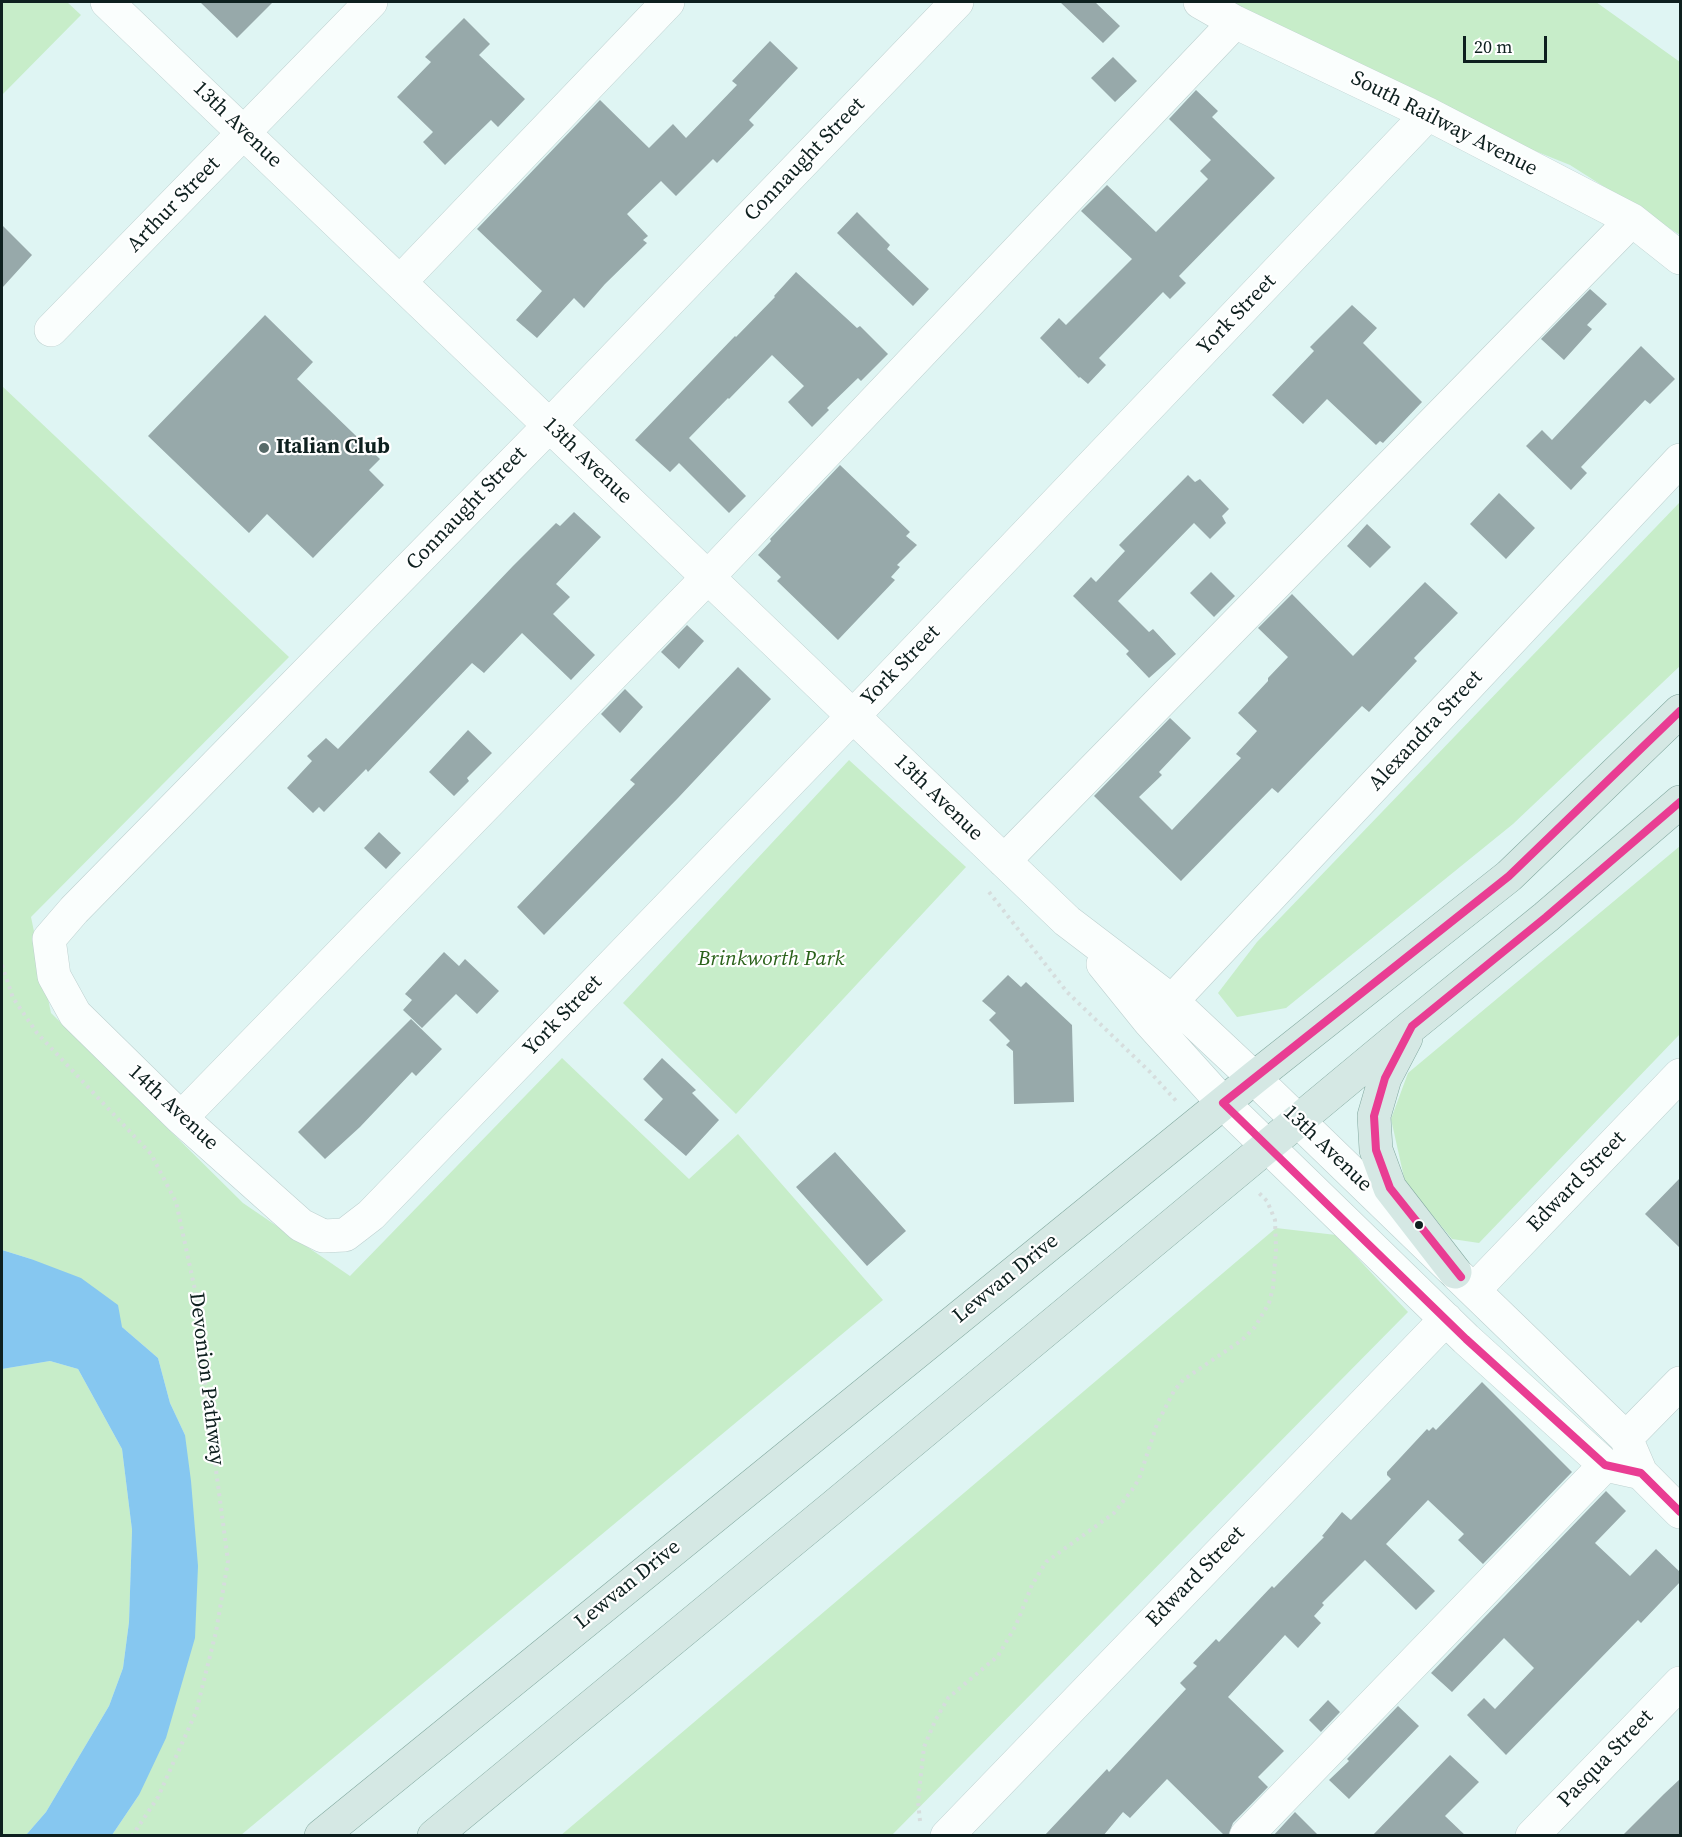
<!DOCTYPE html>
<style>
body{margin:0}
#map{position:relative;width:1682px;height:1837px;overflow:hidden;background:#dff5f3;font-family:"Source Serif 4",serif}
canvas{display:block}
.frame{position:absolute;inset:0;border:3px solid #0e201f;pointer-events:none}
.scale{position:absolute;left:1463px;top:36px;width:84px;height:27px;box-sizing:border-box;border:3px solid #0e201f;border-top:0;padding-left:8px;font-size:18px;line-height:21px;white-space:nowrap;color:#0e201f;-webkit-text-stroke:4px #fff;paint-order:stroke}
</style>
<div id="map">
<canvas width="1682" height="1837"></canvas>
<div class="frame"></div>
<div class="scale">20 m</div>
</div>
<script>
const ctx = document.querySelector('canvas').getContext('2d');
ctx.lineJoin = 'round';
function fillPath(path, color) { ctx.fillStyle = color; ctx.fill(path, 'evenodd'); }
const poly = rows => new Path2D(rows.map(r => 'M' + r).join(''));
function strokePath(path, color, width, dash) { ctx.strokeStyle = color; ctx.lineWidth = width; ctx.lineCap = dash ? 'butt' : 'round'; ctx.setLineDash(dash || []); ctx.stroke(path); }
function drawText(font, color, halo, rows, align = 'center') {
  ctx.font = font + ' "Source Serif 4",serif'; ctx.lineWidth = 4.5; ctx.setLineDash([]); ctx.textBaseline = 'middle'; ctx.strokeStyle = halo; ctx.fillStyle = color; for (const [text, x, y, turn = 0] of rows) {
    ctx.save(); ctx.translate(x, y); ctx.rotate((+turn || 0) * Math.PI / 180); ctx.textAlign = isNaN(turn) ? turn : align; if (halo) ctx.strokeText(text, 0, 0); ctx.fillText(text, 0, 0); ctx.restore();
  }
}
const green = poly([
 [2,2,67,2,81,15,2,95],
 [1220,2,1596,2,1680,62,1680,235,1570,165,1436,111],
 [2,386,289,657,31,917,51,1013,243,1203,350,1276,562,1058,689,1179,738,1134,883,1300,241,1835,112,1835,139,1795,185,1435,170,1403,158,1358,122,1327,31,1259,2,1250],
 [1680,502,1680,666,1513,824,1286,1008,1237,1017,1218,993,1257,942],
 [849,760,966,867,736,1114,623,1003],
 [1680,846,1680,1034,1479,1243,1452,1239,1405,1182,1391,1119,1408,1073],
 [1276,1228,1336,1235,1408,1312,892,1835,560,1836],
 [50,1361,78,1369,122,1449,132,1530,129,1622,123,1668,109,1706,46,1812,26,1835,2,1836,2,1369]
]);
const water = poly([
 [2,1250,31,1259,81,1278,118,1305,122,1327,158,1358,170,1403,185,1435,191,1481,198,1566,195,1638,166,1738,139,1795,112,1835,26,1835,46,1812,109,1706,123,1668,129,1622,132,1530,122,1449,78,1369,50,1361,2,1369]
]);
const building = poly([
 [200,2,273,2,237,38],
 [1060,2,1095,2,1120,26,1103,43],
 [464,18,490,44,479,55,525,99,498,127,491,120,445,165,423,142,433,132,397,97,431,62,425,57],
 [770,41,798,68,749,120,754,125,717,163,713,159,676,196,661,181,627,214,648,236,643,240,647,243,605,284,584,308,574,298,537,338,516,320,542,291,477,229,600,100,649,148,673,124,686,138,737,85,732,81],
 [1113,57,1137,81,1115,102,1091,78],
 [1196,90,1218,111,1212,117,1275,178,1179,276,1186,283,1170,299,1163,292,1099,358,1106,365,1088,384,1080,377,1079,378,1040,338,1059,318,1066,325,1132,259,1081,211,1107,185,1156,232,1208,179,1200,171,1211,160,1169,119],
 [857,212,890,245,887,249,929,289,913,306,837,233],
 [2,225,32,255,2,288],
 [796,272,857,328,860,326,888,354,861,381,858,378,827,408,829,410,812,427,788,402,804,386,772,355,729,399,728,398,689,438,746,496,729,513,679,463,670,472,635,440,735,336,736,337,775,297,774,296],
 [1590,289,1607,304,1587,325,1592,329,1564,360,1541,339],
 [1352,305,1377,328,1363,343,1422,402,1383,443,1380,441,1376,445,1327,399,1303,424,1272,395,1314,351,1310,347],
 [265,315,313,362,297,379,380,459,369,470,384,485,313,558,267,514,249,533,148,436],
 [1641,346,1675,379,1650,404,1645,400,1581,467,1587,473,1571,490,1526,446,1542,430,1552,440],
 [840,465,910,532,906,536,917,545,897,565,900,567,891,577,895,580,838,640,777,581,781,577,758,555,771,541,770,539],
 [1188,475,1195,482,1200,479,1229,509,1222,516,1226,523,1210,539,1194,523,1118,601,1149,632,1153,629,1176,654,1149,678,1126,654,1129,651,1073,596,1091,577,1096,582,1125,551,1119,545],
 [1499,493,1535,528,1506,559,1470,524],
 [574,512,601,537,556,584,570,597,553,614,595,655,571,680,522,633,484,673,472,663,368,772,366,769,324,812,319,807,313,813,287,788,312,761,307,756,326,738,338,749,513,566,556,523,560,526],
 [1367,524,1391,547,1370,568,1347,546],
 [1211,572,1235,596,1214,617,1190,593],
 [1425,582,1458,613,1414,658,1417,661,1369,712,1362,706,1278,793,1272,788,1181,881,1094,796,1170,718,1191,738,1159,772,1162,775,1139,797,1172,830,1241,758,1236,754,1257,731,1238,713,1268,681,1268,678,1288,657,1258,628,1292,594,1353,656],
 [687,625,704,641,679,669,661,652],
 [738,667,771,699,678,798,544,935,517,907,635,784,630,780],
 [625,689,643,707,620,733,601,714],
 [468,730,492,753,467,778,469,781,454,796,429,772],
 [379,832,401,853,386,869,364,848],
 [444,952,459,966,465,959,499,991,477,1014,456,994,422,1028,403,1010,412,1000,405,994],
 [1008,975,1021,987,1026,982,1072,1025,1074,1102,1014,1104,1013,1051,1006,1045,1010,1041,989,1020,996,1013,982,1001],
 [411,1019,442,1049,416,1076,412,1072,360,1127,325,1159,298,1132],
 [662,1058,696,1090,692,1093,719,1120,686,1156,644,1120,663,1099,643,1079],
 [835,1152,906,1231,867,1266,796,1187],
 [1680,1178,1680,1248,1645,1214],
 [1482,1382,1572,1472,1483,1564,1458,1540,1464,1534,1428,1500,1386,1544,1435,1591,1416,1610,1365,1560,1322,1603,1324,1605,1314,1616,1321,1623,1298,1648,1285,1635,1228,1697,1284,1751,1258,1777,1268,1787,1233,1823,1228,1836,1225,1836,1167,1779,1130,1818,1123,1812,1103,1836,1044,1836,1107,1769,1109,1772,1186,1689,1180,1683,1197,1666,1193,1663,1216,1639,1219,1642,1272,1586,1274,1588,1324,1537,1322,1536,1342,1512,1351,1520,1391,1479,1387,1475,1387,1472,1427,1429,1429,1431,1433,1427,1436,1430],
 [1606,1491,1626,1511,1595,1543,1630,1576,1656,1549,1680,1572,1680,1582,1641,1623,1638,1620,1506,1755,1467,1715,1484,1698,1495,1709,1534,1668,1504,1638,1452,1692,1431,1673],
 [1328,1700,1340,1712,1321,1732,1309,1720],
 [1398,1706,1419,1726,1349,1799,1329,1780,1349,1761,1347,1759],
 [1450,1755,1479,1782,1445,1816,1466,1836,1372,1836],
 [1680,1779,1680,1836,1622,1836,1664,1794],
 [1295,1812,1319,1836,1273,1836]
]);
const path = poly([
 [989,892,1067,992,1150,1072,1178,1103],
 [2,965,13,998,37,1033,151,1154,176,1202,198,1304,206,1394,228,1561,216,1632,196,1712,158,1797,132,1836],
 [920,1821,918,1801,924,1747,935,1721,948,1698,998,1656,1016,1625,1032,1585,1046,1562,1114,1513,1132,1490,1139,1479,1157,1424,1174,1391,1183,1380,1242,1340,1255,1327,1269,1303,1273,1288,1276,1249,1275,1220,1267,1201,1259,1193]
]);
const minor = poly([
 [107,2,1067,921,1172,1001,1254,1078,1626,1438,1641,1473,1680,1512],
 [957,2,550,425,74,910,49,939,54,976,75,1014,181,1118,301,1225,323,1236,345,1235,371,1215,853,716,1428,114],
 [1200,2,1235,22,1428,114,1632,220,1680,258],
 [400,282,668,2],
 [51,330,371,2],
 [1004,861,1632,220],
 [1103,964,1149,1021,1223,1103,1466,1339,1605,1465,1641,1473],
 [1172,1001,1680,460],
 [181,1118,708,577,1235,22],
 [1474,1290,1680,1075],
 [1626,1438,1680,1383],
 [947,1836,1446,1319],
 [1246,1836,1605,1465],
 [1532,1836,1680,1683]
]);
const major = poly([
 [1406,1038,1385,1078,1374,1116,1376,1150,1390,1188,1455,1272],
 [321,1836,1254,1078,1509,876,1680,711],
 [434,1836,833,1507,1412,1026,1546,917,1680,802]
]);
const bus1 = poly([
 [1680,711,1509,876,1223,1103,1466,1339,1605,1465,1641,1473,1680,1512],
 [1461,1277,1390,1188,1376,1150,1374,1116,1385,1078,1412,1026,1546,917,1680,802]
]);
const markers = [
 [264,448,6,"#576b69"],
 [1419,1225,5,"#0e201f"]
];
const streetNames = [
 ["South Railway Avenue",1444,124,27],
 ["13th Avenue",237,125,44],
 ["Connaught Street",805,160,-46],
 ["Arthur Street",174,205,-46],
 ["York Street",1237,315,-46],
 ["13th Avenue",587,461,44],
 ["Connaught Street",467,509,-46],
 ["York Street",901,666,-46],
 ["Alexandra Street",1426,731,-47],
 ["13th Avenue",938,798,44],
 ["York Street",563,1016,-46],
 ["14th Avenue",173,1108,43],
 ["13th Avenue",1327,1149,44],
 ["Edward Street",1577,1182,-46],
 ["Lewvan Drive",1006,1279,-39],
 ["Devonion Pathway",206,1379,83],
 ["Edward Street",1196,1577,-46],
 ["Lewvan Drive",628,1585,-39],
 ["Pasqua Street",1606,1759,-46]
];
const poiNames = [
 ["Italian Club",276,448]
];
const parkNames = [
 ["Brinkworth Park",771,960]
];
fillPath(green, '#c7edc9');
fillPath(water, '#86c7f0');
fillPath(building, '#97a9aa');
strokePath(minor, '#bdd0cf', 34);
strokePath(major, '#83a9a0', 34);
strokePath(path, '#d6dddd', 4, [3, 4.5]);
strokePath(minor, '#fafefd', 33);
strokePath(major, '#d5e8e4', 33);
strokePath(bus1, '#e93d93', 8);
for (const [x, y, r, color] of markers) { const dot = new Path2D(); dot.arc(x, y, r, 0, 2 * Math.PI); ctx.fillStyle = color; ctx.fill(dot); strokePath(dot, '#fff', 2); }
drawText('21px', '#0e201f', '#fff', streetNames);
drawText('bold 21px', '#0e201f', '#fff', poiNames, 'left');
drawText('italic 21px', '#2a621a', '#fff', parkNames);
</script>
